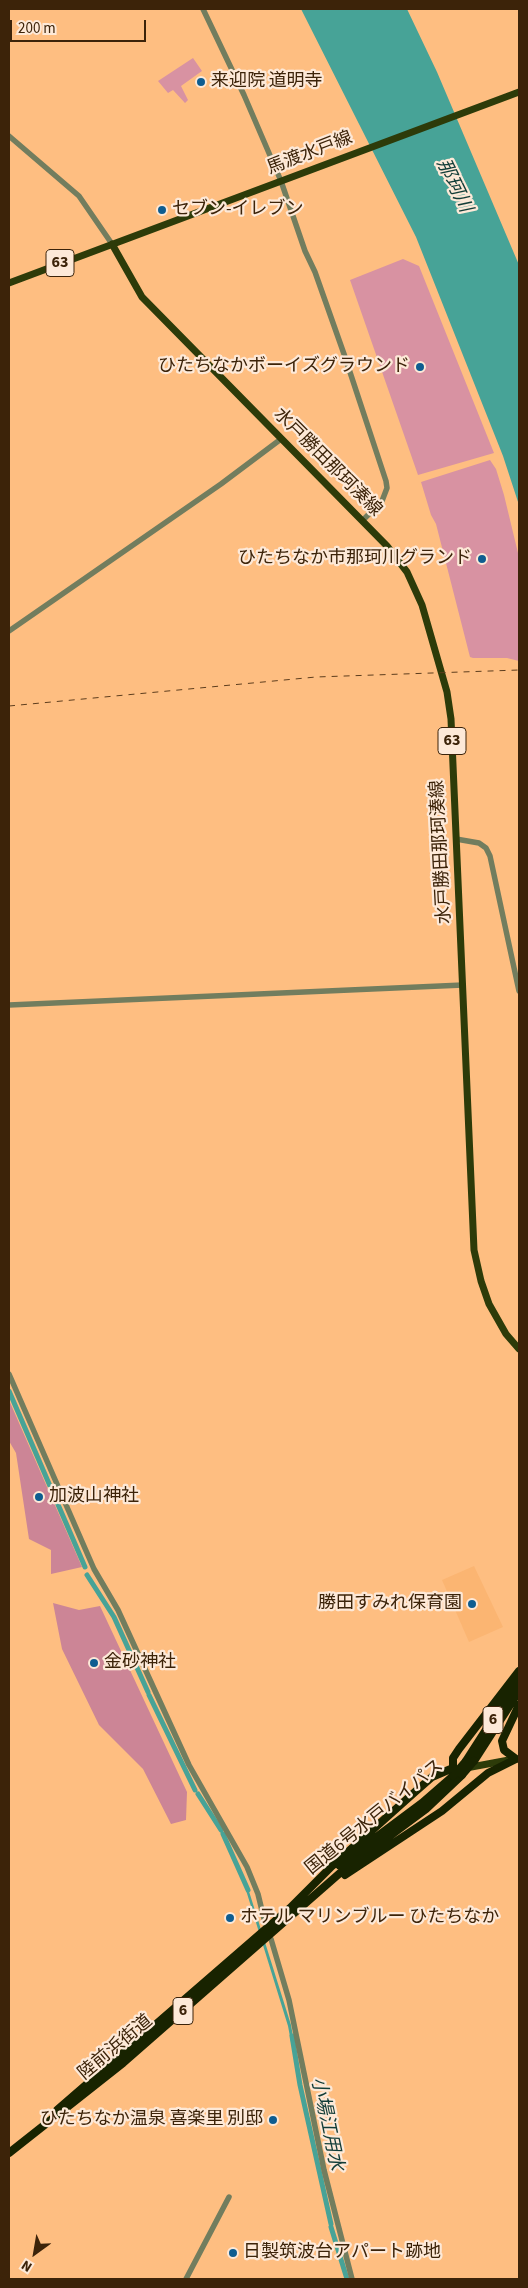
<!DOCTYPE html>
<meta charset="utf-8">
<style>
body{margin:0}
#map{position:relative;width:528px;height:2288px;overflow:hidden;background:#febe81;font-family:"Source Sans 3",sans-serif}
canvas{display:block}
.frame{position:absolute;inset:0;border:10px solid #3c2309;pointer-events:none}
.north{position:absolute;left:10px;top:2228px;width:50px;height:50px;-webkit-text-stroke:4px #fde9d8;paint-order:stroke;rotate:212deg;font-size:14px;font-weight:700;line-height:20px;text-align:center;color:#3c2309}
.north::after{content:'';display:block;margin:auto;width:18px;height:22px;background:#3c2309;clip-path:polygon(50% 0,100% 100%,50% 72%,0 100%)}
.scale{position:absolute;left:10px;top:20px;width:136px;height:22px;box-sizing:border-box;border:2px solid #3c2309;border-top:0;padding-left:6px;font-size:15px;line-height:18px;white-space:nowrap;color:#3c2309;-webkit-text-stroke:4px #fde9d8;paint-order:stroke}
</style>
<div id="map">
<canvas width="528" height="2288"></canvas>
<div class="frame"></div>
<div class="north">N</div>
<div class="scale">200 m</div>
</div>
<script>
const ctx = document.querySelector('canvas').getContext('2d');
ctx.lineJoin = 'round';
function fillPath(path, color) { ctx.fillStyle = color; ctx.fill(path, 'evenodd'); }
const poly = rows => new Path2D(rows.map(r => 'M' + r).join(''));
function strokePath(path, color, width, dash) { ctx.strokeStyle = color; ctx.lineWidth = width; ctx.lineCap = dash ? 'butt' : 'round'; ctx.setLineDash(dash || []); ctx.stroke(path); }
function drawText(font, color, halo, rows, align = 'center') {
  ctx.font = font + ' "Source Sans 3","Noto Sans JP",sans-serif'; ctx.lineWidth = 4.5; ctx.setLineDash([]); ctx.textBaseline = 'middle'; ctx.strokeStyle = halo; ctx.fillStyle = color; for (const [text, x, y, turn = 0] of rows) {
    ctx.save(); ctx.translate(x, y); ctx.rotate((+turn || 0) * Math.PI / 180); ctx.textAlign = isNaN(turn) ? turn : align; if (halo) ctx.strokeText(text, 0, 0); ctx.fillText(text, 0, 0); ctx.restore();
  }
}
const built = poly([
 [474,1566,503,1627,469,1642,442,1580]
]);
const green = poly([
 [193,58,202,71,181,86,188,100,185,103,173,90,168,93,158,81],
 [403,259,419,266,494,453,418,475,350,280],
 [490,460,496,469,504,495,518,553,519,661,507,658,473,658,470,657,436,524,431,515,421,482]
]);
const forest = poly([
 [9,1400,82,1567,51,1574,51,1550,29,1539,16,1453,9,1441],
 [53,1603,79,1610,100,1606,187,1792,186,1820,171,1824,143,1769,99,1725,62,1649]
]);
const water = poly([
 [301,9,407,9,437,72,519,265,519,505,503,456,416,237],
 [247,1885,291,2025,294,2042,291,2042,288,2026,245,1887]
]);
const canal = poly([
 [9,1391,85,1567],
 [87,1575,114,1617,148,1692],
 [149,1695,195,1790],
 [198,1794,221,1830],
 [223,1834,248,1890],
 [292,2036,300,2085,331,2224],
 [331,2227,347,2279]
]);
const minor = poly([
 [203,9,244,95,281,181,305,251,315,272,344,354,386,481,387,488,382,501,363,520],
 [9,136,79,196,112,244],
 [9,631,221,484,281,439],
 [456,839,479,843,486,848,490,856,519,991],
 [9,1005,463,985],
 [9,1374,94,1569,118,1610,189,1765,247,1867,258,1894,265,1923],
 [271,1939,289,2000,324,2170,352,2279],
 [186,2279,229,2197]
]);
const major = poly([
 [112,244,142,297,387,546,407,572,422,605,447,692,451,719,474,1250,481,1281,489,1304,506,1334,519,1349],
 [9,283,519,92],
 [466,1768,509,1760]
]);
const highway = poly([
 [516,1759,504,1750,502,1741,519,1705],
 [466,1761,518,1680],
 [474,1761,519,1691],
 [339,1865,422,1803,453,1776],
 [345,1875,442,1811,488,1773,516,1759],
 [55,2115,57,2110,290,1908,332,1866,416,1791,432,1777,453,1768,453,1758,459,1749,519,1671],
 [9,2153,123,2063,340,1873,426,1809,462,1775]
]);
const rail = poly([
 [9,706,316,677,519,670]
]);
const highwayBridge = poly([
 [462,1775,474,1761],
 [453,1776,466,1761]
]);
const markers = [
 [201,82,5,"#0e5d90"],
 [162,210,5,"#0e5d90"],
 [420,367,5,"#0e5d90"],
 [482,559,5,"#0e5d90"],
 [39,1497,5,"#0e5d90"],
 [472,1604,5,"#0e5d90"],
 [94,1663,5,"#0e5d90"],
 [230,1918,5,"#0e5d90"],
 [273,2120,5,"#0e5d90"],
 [233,2253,5,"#0e5d90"]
];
const shields = [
 [60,263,28],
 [452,741,28],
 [493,1720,20],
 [183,2011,20]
];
const shieldNames = [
 ["63",60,263],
 ["63",452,741],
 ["6",493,1720],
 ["6",183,2011]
];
const poiNames = [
 ["来迎院 道明寺",211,82],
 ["セブン-イレブン",172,210],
 ["ひたちなかボーイズグラウンド",410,367,"right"],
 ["ひたちなか市那珂川グランド",472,559,"right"],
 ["加波山神社",49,1497],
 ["勝田すみれ保育園",462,1604,"right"],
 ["金砂神社",104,1663],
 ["ホテル マリンブルー ひたちなか",240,1918],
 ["ひたちなか温泉 喜楽里 別邸",263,2120,"right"],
 ["日製筑波台アパート跡地",243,2253]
];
const streetNames = [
 ["馬渡水戸線",310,154,-21],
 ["水戸勝田那珂湊線",327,463,45],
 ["水戸勝田那珂湊線",442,852,-93],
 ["国道6号水戸バイパス",375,1818,-39],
 ["陸前浜街道",116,2048,-40]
];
const waterNames = [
 ["那珂川",453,186,64],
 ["小場江用水",326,2124,78]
];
fillPath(built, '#fbb572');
fillPath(green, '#d892a2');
fillPath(forest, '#cc8596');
fillPath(water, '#47a397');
strokePath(canal, '#47a397', 5);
strokePath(minor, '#727d5e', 5.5);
strokePath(major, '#2d3b09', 7);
strokePath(highway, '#182300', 8);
strokePath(rail, '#5d3d1d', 1, [6, 6]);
strokePath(highwayBridge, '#182300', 8);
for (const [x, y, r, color] of markers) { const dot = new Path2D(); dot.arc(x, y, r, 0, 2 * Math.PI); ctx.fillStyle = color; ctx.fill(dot); strokePath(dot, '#fde9d8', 2); }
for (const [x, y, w] of shields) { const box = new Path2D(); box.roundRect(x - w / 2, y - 13.5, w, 27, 4); ctx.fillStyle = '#fde9d8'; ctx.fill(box); strokePath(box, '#3c2309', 1); }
drawText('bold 16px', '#3c2309', null, shieldNames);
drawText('18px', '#3c2309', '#fde9d8', poiNames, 'left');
drawText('18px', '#3c2309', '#fde9d8', streetNames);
drawText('italic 19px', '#123d38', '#fde9d8', waterNames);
</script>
